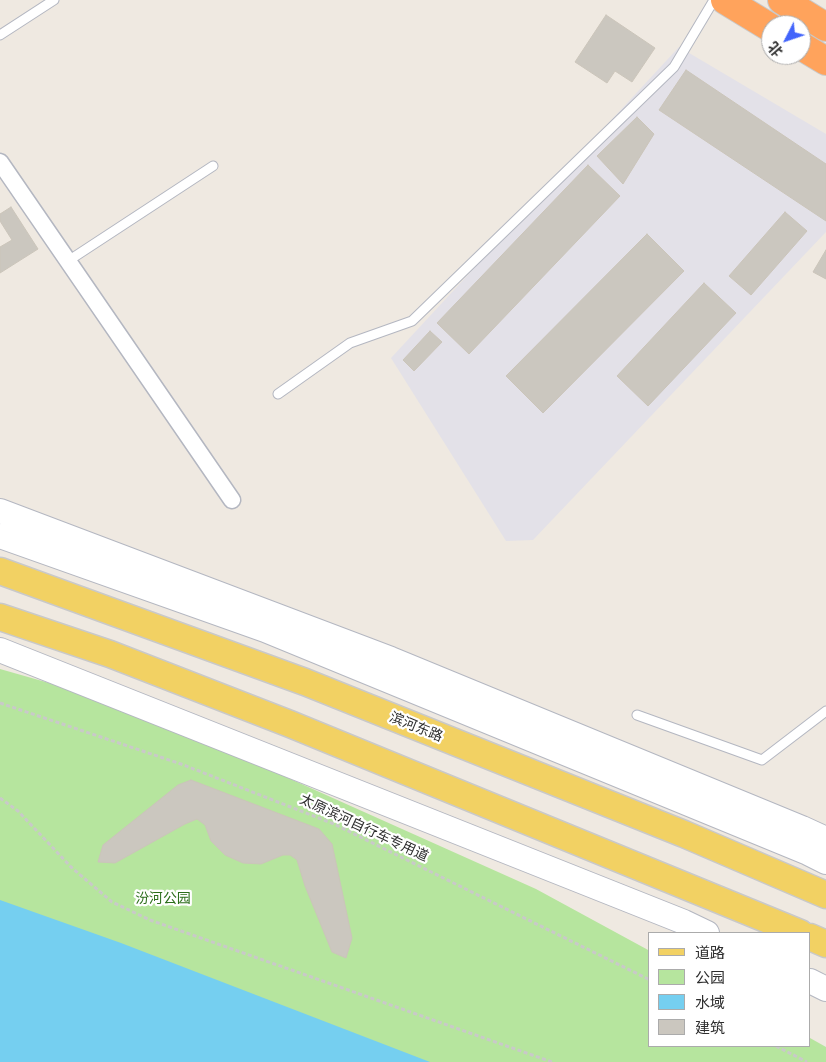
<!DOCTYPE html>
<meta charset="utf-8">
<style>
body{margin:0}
#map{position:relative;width:826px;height:1062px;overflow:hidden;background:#efe9e1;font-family:Raleway,"Noto Sans SC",sans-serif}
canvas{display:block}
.legend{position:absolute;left:648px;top:932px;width:162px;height:115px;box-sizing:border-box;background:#fff;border:1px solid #ababab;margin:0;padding:6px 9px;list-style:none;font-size:15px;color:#2e2e2e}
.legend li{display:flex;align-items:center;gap:10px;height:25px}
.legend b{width:25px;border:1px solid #ababab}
.north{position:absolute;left:761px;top:15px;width:50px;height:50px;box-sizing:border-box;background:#fff;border:1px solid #ababab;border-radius:50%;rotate:229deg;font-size:14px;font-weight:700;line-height:20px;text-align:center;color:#2e2e2e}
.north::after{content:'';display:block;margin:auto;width:18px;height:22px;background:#4264fb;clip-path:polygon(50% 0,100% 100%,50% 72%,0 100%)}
</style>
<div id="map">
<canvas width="826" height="1062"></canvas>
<ul class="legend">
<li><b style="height:6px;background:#f2d163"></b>道路</li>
<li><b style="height:14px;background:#b6e59e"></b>公园</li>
<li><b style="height:14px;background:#75cff0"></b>水域</li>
<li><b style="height:14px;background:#cbc7bf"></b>建筑</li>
</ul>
<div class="north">北</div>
</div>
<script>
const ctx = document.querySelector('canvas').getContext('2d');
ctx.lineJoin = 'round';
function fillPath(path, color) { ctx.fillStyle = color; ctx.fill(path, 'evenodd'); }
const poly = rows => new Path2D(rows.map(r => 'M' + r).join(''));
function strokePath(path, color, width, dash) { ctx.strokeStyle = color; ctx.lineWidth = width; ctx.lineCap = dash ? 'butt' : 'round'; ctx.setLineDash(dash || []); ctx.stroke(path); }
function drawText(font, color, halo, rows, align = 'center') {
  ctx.font = font + ' Raleway,"Noto Sans SC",sans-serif'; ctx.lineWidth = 4.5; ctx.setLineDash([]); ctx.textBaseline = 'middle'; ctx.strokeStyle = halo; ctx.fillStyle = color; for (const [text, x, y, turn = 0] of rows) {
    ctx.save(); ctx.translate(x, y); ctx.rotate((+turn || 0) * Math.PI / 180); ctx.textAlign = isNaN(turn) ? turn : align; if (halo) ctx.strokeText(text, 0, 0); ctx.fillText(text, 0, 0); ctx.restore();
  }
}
const industrial = poly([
 [679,47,826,134,826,232,533,540,506,541,391,358]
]);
const green = poly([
 [0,669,123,704,536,889,650,951,650,1046,810,1046,810,1038,826,1047,826,1062,0,1062]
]);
const water = poly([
 [0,900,121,943,430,1062,0,1062]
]);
const building = poly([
 [606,15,655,48,632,82,615,71,607,83,575,62,606,15],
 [686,70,826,164,826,221,659,110,686,70],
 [637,117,654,134,623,184,597,156,637,117],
 [588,165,620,196,469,354,437,323,588,165],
 [11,207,38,249,0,273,0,247,12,240,0,221,0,214,11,207],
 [785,212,807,231,751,295,729,276,785,212],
 [647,234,684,271,543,413,506,376,647,234],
 [826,250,826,279,813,272,826,250],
 [704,283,736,313,648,406,617,376,704,283],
 [430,331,442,342,414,371,403,360,430,331],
 [191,780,319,829,332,844,352,938,346,958,332,952,305,886,297,860,290,855,283,855,261,864,243,863,225,855,211,841,205,825,197,819,185,824,115,863,98,862,103,845,178,785,191,780]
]);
const path = poly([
 [0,703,181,764,334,824,650,980],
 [0,798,18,811,71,867,112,902,150,920,552,1062],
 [776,1046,807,1062]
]);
const lane = poly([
 [0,35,54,0],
 [68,261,213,166],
 [278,394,350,343,412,321,674,67,714,0],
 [637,715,762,760,826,711]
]);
const street = poly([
 [0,162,232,500]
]);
const secondary = poly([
 [0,511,391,659,802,828,826,839],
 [0,536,265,630,808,853,826,862],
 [0,650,684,922,707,933],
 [810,981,826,989]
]);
const primary = poly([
 [0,571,305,682,684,834,826,895],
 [0,617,110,654,290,724,800,933],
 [810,937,826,944]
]);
const highway = poly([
 [725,0,771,28],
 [782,0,826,27],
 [801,46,826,61]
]);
const streetNames = [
 ["滨河东路",416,727,22],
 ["太原滨河自行车专用道",364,828,25]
];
const parkNames = [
 ["汾河公园",163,899]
];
fillPath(industrial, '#e3e1e8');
fillPath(green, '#b6e59e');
fillPath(water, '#75cff0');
fillPath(building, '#cbc7bf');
strokePath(building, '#cbc5ba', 1);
strokePath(lane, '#b4b7c1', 11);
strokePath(street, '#b4b7c1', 19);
strokePath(secondary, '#b4b7c1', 26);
strokePath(primary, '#c9c9c9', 29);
strokePath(highway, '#c9c9c9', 30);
strokePath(path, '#c9c9c9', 3, [4, 2.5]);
strokePath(lane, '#fff', 9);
strokePath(street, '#fff', 16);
strokePath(secondary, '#fff', 24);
strokePath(primary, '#f2d163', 26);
strokePath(highway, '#ffa35c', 28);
drawText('14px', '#2e2e2e', '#fff', streetNames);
drawText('14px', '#2c6e1b', '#fff', parkNames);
</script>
